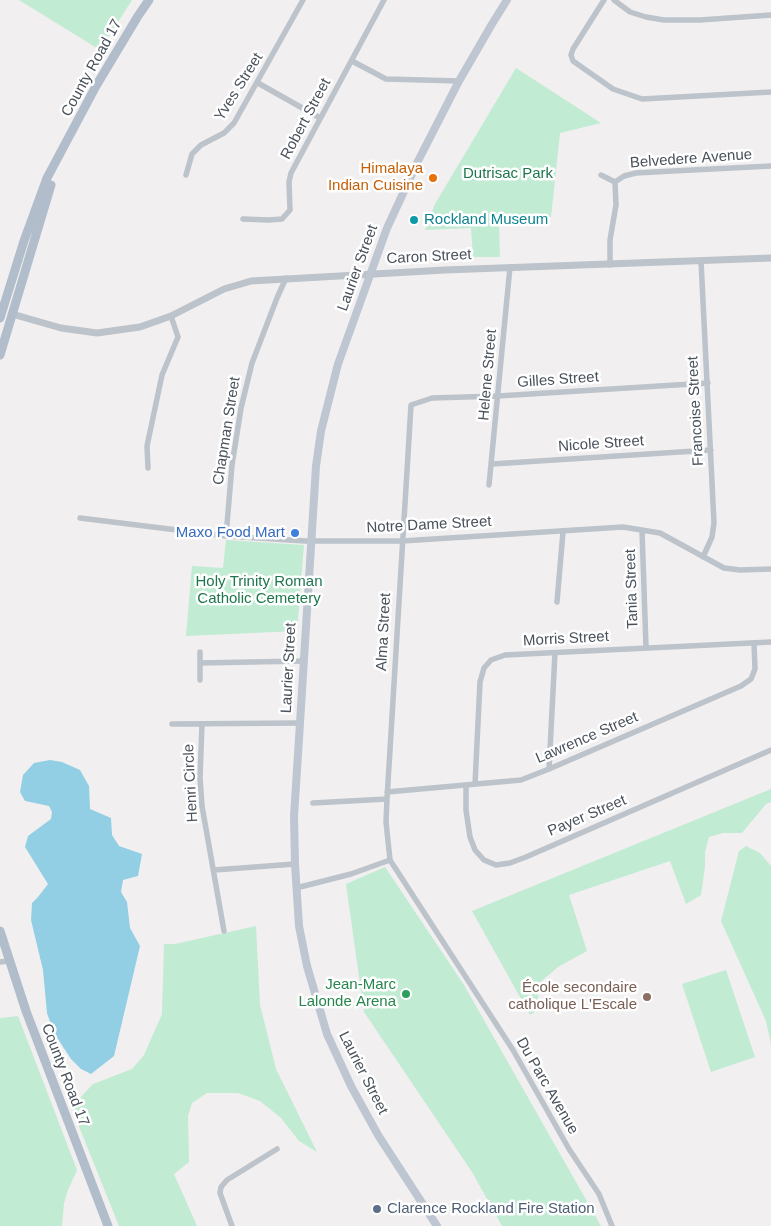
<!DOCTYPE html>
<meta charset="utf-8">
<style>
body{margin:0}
canvas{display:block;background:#f1efef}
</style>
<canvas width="771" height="1226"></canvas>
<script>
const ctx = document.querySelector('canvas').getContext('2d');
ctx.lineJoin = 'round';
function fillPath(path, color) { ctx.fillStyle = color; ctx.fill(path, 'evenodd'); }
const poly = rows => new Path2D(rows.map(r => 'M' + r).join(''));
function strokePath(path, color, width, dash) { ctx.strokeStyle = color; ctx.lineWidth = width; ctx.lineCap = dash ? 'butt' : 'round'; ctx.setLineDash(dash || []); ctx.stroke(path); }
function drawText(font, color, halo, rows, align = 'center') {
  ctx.font = font + ' Arial,sans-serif'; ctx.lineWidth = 5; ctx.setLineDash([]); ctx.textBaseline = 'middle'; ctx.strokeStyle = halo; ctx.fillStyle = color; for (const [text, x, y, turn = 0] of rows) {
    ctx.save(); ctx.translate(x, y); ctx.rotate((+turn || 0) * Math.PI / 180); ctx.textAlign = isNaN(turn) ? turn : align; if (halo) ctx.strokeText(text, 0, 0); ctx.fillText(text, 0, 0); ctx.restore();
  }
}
const green = poly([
 [19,0,132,0,100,50],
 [516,68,601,123,560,133,551,217,499,223,500,257,473,257,471,228,425,230,435,204],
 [226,540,304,545,297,631,186,636,192,566,223,568],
 [771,789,771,802,766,804,742,833,723,833,709,837,705,852,705,867,701,895,686,904,670,861,569,895,587,951,558,967,538,984,538,1010,530,1015,472,911],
 [746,846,760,853,771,866,771,1044,766,1021,721,921,739,851],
 [385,867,464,985,601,1226,502,1226,472,1172,364,1012,346,884],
 [256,926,260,1005,276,1069,317,1152,299,1141,281,1118,260,1101,238,1093,207,1093,192,1103,188,1116,189,1162,174,1174,197,1226,119,1226,74,1114,77,1101,93,1084,132,1069,144,1055,162,1014,164,944,175,944],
 [726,970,755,1057,711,1072,682,984],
 [18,1016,77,1170,68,1190,64,1203,62,1226,0,1226,0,1018]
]);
const water = poly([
 [50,760,62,762,80,770,89,786,90,809,111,818,112,835,119,846,142,854,138,876,123,880,121,892,127,902,130,928,140,946,114,1056,91,1074,81,1069,71,1059,54,1033,47,1013,43,970,31,920,32,903,38,897,48,884,25,847,28,836,51,819,52,812,49,806,25,801,20,792,23,775,34,763]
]);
const minor = poly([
 [604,0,573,49,571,55,573,61,613,89,642,99,771,92],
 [614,0,630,12,646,17,664,20,700,20,771,15],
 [352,61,386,79,459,81],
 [258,83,320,118],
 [186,175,192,154,201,145,224,133,234,123,303,0],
 [601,175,615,182],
 [243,219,269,220,282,219,290,210,289,182,291,173,384,0],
 [701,261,714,523,712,537,703,557],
 [610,265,610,240,616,205,615,182,624,176,636,173,673,171,771,166],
 [492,464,711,450],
 [148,468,147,446,162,375,178,337,171,316],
 [489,485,510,267],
 [80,518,226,536,305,541,402,541,623,527,660,533,724,568,740,570,771,569],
 [642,530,646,647],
 [226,536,232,465,241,408,252,363,277,298,286,278],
 [557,602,563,532],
 [200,652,200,680],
 [200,663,303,661],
 [172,724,300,723],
 [202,724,200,778,202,806,224,931],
 [549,769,555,653],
 [475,784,480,682,484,668,491,660,505,655,771,642],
 [466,785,466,810,470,837,475,850,484,860,496,865,510,863,526,857,771,750],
 [387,792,521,780,549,769,741,686,751,679,755,669,754,643],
 [313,803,387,799],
 [214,870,295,864],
 [296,888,351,874,390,860],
 [0,962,8,961],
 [232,1226,220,1193,221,1187,227,1180,277,1149],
 [612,1226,599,1194,569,1149,513,1050,390,860,386,822,387,799,411,405,432,398,498,396,708,383]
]);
const tertiary = poly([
 [12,314,61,328,97,333,140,327,171,316,224,289,251,281,445,270,771,258]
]);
const secondary = poly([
 [437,1226,378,1135,351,1086,327,1034,307,966,299,926,295,864,294,816,300,723,316,466,321,431,338,364,387,228,418,161,459,81,492,24,507,0]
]);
const primary = poly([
 [0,318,24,241,47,178,96,86,138,16,149,0],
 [0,355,51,185],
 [0,931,26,1011,108,1226]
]);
const markers = [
 [433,178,5,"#e8710a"],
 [414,220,5,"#0f9aa8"],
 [295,533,5,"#3f7fe0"],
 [406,994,5,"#2e9e5b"],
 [647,997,5,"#8d6e63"],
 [377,1209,5,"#5c6f8a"]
];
const streetNames = [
 ["County Road 17",92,68,-61],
 ["Yves Street",239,87,-58],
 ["Robert Street",306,119,-62],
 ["Belvedere Avenue",691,159,-4],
 ["Caron Street",429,257,-3],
 ["Laurier Street",358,268,-70],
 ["Helene Street",488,375,-85],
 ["Gilles Street",558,380,-4],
 ["Francoise Street",696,411,-93],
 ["Chapman Street",227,431,-81],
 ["Nicole Street",601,444,-4],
 ["Notre Dame Street",429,525,-3],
 ["Tania Street",632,589,-92],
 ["Alma Street",384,632,-87],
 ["Morris Street",566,639,-3],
 ["Laurier Street",289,668,-87],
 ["Lawrence Street",587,738,-23],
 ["Henri Circle",191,783,-93],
 ["Payer Street",587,816,-23],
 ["Laurier Street",363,1073,63],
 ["County Road 17",65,1075,69],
 ["Du Parc Avenue",547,1086,60]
];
const foodNames = [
 ["Himalaya",423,169],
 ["Indian Cuisine",423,186]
];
const parkNames = [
 ["Dutrisac Park",508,174],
 ["Holy Trinity Roman",259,582],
 ["Catholic Cemetery",259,599]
];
const cultureNames = [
 ["Rockland Museum",424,220]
];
const shopNames = [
 ["Maxo Food Mart",285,533]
];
const leisureNames = [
 ["Jean-Marc",396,985],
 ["Lalonde Arena",396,1002]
];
const educationNames = [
 ["École secondaire",637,988],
 ["catholique L'Escale",637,1005]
];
const serviceNames = [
 ["Clarence Rockland Fire Station",387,1209]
];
fillPath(green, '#c1ebd3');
fillPath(water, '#92cfe4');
strokePath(minor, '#bcc3cb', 5.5);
strokePath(tertiary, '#bcc3cb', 7);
strokePath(secondary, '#bec6d1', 8);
strokePath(primary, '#b1bdcb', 9);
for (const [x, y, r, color] of markers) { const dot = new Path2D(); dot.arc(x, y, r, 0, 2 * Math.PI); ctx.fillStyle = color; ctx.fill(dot); strokePath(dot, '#fff', 2); }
drawText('15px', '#49515b', '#fff', streetNames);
drawText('15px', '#c56008', '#fff', foodNames, 'right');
drawText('15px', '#1f764e', '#fff', parkNames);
drawText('15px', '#0d838f', '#fff', cultureNames, 'left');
drawText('15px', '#366cbe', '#fff', shopNames, 'right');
drawText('15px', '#27864d', '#fff', leisureNames, 'right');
drawText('15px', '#785e54', '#fff', educationNames, 'right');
drawText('15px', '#4e5e75', '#fff', serviceNames, 'left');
</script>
